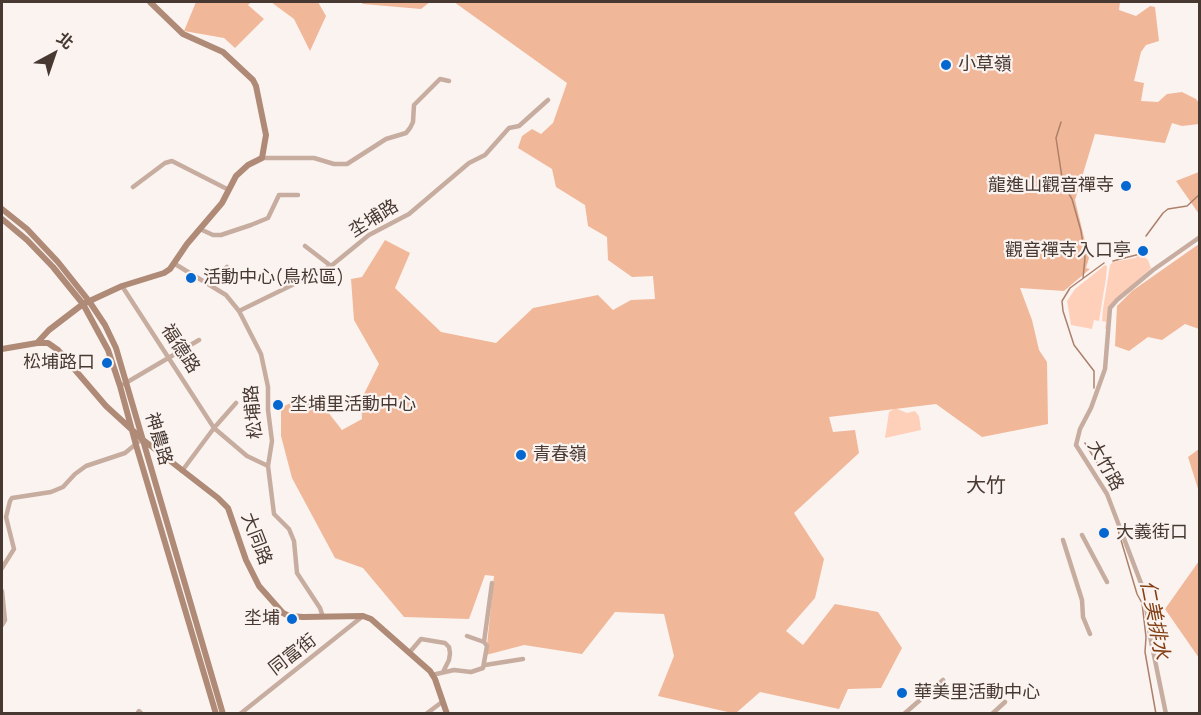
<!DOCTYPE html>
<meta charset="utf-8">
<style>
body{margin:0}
#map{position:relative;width:1201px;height:715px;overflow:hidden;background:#fbf3f0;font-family:Manrope,"Noto Sans TC",sans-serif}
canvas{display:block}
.frame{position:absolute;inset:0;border:3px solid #473831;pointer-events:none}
.north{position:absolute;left:24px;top:24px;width:60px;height:60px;-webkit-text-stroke:4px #fbf3f0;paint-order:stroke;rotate:40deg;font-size:16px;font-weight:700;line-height:24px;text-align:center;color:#473831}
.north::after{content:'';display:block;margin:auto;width:21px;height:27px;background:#473831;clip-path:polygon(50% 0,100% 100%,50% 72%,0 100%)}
</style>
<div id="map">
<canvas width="1201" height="715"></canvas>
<div class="frame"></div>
<div class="north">北</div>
</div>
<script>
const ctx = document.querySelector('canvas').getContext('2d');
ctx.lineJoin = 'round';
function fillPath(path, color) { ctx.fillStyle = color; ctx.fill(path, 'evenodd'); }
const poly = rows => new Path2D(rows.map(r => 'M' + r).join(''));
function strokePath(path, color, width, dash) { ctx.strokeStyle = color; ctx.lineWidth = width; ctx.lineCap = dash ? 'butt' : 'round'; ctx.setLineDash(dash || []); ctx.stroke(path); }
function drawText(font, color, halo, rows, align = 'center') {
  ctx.font = font + ' Manrope,"Noto Sans TC",sans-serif'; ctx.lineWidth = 4.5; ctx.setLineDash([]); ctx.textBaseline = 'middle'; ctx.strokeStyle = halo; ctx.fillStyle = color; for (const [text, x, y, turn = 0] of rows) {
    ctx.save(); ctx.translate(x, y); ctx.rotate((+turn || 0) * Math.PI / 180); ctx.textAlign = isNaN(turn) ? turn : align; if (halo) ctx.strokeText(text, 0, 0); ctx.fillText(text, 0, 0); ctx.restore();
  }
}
const green = poly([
 [1141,254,1148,260,1151,268,1112,303,1109,329,1105,329,1106,322,1102,321,1103,309,1110,265,1113,262,1135,258],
 [1105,265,1107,266,1106,278,1099,321,1094,320,1092,329,1071,325,1067,301,1075,289],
 [895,408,907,413,915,411,919,416,921,430,885,438,889,412]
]);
const forest = poly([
 [196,2,251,2,248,5,264,19,235,48,224,38,184,31],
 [271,2,318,2,326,16,310,51,294,19],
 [360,2,430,2,421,9,363,4],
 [454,2,1120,2,1119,10,1136,16,1150,6,1155,7,1159,41,1146,45,1141,52,1134,81,1144,83,1141,101,1158,102,1167,94,1182,92,1196,99,1199,103,1199,124,1182,126,1172,123,1165,143,1095,134,1075,200,1089,258,1086,268,1090,269,1064,291,1020,288,1032,320,1039,350,1047,362,1048,424,982,437,936,404,829,417,833,432,855,430,859,453,794,513,824,559,815,598,786,631,803,645,835,604,878,612,902,648,881,688,848,689,839,709,760,692,736,713,732,713,658,696,674,656,664,614,615,612,582,654,524,645,486,655,494,576,485,575,469,619,404,617,363,568,335,558,292,478,281,436,281,408,299,398,311,399,324,407,342,430,362,419,361,400,379,364,354,320,351,279,362,277,385,240,410,253,395,288,441,332,496,343,533,308,598,295,613,310,631,300,655,299,653,276,632,277,608,260,607,237,588,226,585,205,556,187,552,169,518,148,522,136,532,129,541,134,553,123,567,83],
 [1199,172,1200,172,1199,214,1176,181],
 [1199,244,1199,329,1185,324,1162,340,1148,337,1129,351,1115,346,1117,306,1132,291],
 [1199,449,1199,492,1188,457],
 [1199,561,1200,658,1199,658,1165,609]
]);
const stream = poly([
 [1061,122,1056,138,1063,184,1072,199,1081,231,1085,258,1083,278],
 [1146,236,1163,213,1168,209,1187,206,1200,194],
 [1113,261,1140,254],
 [1094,388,1094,371,1074,345,1063,311,1062,301,1070,288,1104,263],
 [1085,443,1109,482],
 [1118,530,1137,594,1142,603,1146,637,1145,652,1156,714]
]);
const street = poly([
 [262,158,314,158,334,164,347,164,386,139,406,133,410,128,413,122,414,105,440,79,449,81],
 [133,187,165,163,172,161,229,190],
 [200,229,213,235,221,235,251,225,268,218,279,195,298,195],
 [305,246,331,266],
 [175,264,226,295,239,311,261,354,268,387,268,410,272,441,268,466,274,514,289,529,294,541,297,573,320,608,323,617],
 [209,284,227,267],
 [122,286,214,428,247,456,268,466],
 [239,311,331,266,369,235,409,214,469,163,485,155,509,128,519,126,548,100],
 [124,384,199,340],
 [182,471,214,428,236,403],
 [1082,535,1107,582],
 [1063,540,1082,600,1083,617,1090,634],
 [2,568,14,549,6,517,10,501,12,498,51,492,63,487,75,474,86,466,125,453,142,439],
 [2,591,5,620,2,625],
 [484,642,492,583],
 [409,653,421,639,445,643,449,647,450,653,449,660,443,672],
 [485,665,523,659],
 [432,675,454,670,471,672,483,668,487,646,484,642,467,636],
 [137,714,139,711,142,714],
 [240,714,363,616],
 [426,714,442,702],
 [904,714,943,680],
 [992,714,1005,702],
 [1166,714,1150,636,1144,591,1107,494,1076,445,1080,429,1091,408,1105,369,1110,308,1117,300,1153,270,1200,237]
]);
const secondary = poly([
 [2,209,27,229,58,262,89,301,105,325,116,348,223,714],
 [2,219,27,240,53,267,83,304,108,350,120,386,136,445,216,714],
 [37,343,49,330,83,304,122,286,164,273,170,269,187,244,222,203,236,176,248,165,262,158,266,135,256,86,253,80,223,52,183,34,150,2],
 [2,349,37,343,48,343,58,350,106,406,142,439,218,498,228,508,246,560,259,586,283,613,289,616,303,617,363,616,371,619,430,671,435,679,447,714]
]);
const markers = [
 [946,65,6,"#0568d0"],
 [1126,186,6,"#0568d0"],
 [1143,251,6,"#0568d0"],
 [191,278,6,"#0568d0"],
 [107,363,6,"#0568d0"],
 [278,405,6,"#0568d0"],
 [521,455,6,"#0568d0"],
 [1104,533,6,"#0568d0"],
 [292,619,6,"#0568d0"],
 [902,693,6,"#0568d0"]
];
const poiNames = [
 ["小草嶺",958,65],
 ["龍進山觀音禪寺",1114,186,"right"],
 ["觀音禪寺入口亭",1131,251,"right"],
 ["活動中心(鳥松區)",203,278],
 ["松埔路口",95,363,"right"],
 ["坔埔里活動中心",290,405],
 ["青春嶺",533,455],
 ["大義街口",1116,533],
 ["坔埔",280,619,"right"],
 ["華美里活動中心",914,693]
];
const streetNames = [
 ["坔埔路",374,219,-32],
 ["福德路",180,349,57],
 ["松埔路",254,412,-95],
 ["神農路",158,439,74],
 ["大竹路",1105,466,61],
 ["大同路",256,539,69],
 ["同富街",293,655,-38]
];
const neighbourhoodNames = [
 ["大竹",986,486]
];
const waterNames = [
 ["仁美排水",1154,620,79]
];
fillPath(green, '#ffd0b9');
fillPath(forest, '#f0b799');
strokePath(stream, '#ac806a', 1.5);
strokePath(street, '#c7ada0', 4.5);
strokePath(secondary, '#af8a77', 6);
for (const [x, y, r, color] of markers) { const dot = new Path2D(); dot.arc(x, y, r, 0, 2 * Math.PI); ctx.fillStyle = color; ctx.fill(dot); strokePath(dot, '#fbf3f0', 2); }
drawText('18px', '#473831', '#fbf3f0', poiNames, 'left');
drawText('18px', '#473831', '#fbf3f0', streetNames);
drawText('20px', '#473831', '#fbf3f0', neighbourhoodNames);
drawText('italic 20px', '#833e13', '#fbf3f0', waterNames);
</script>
